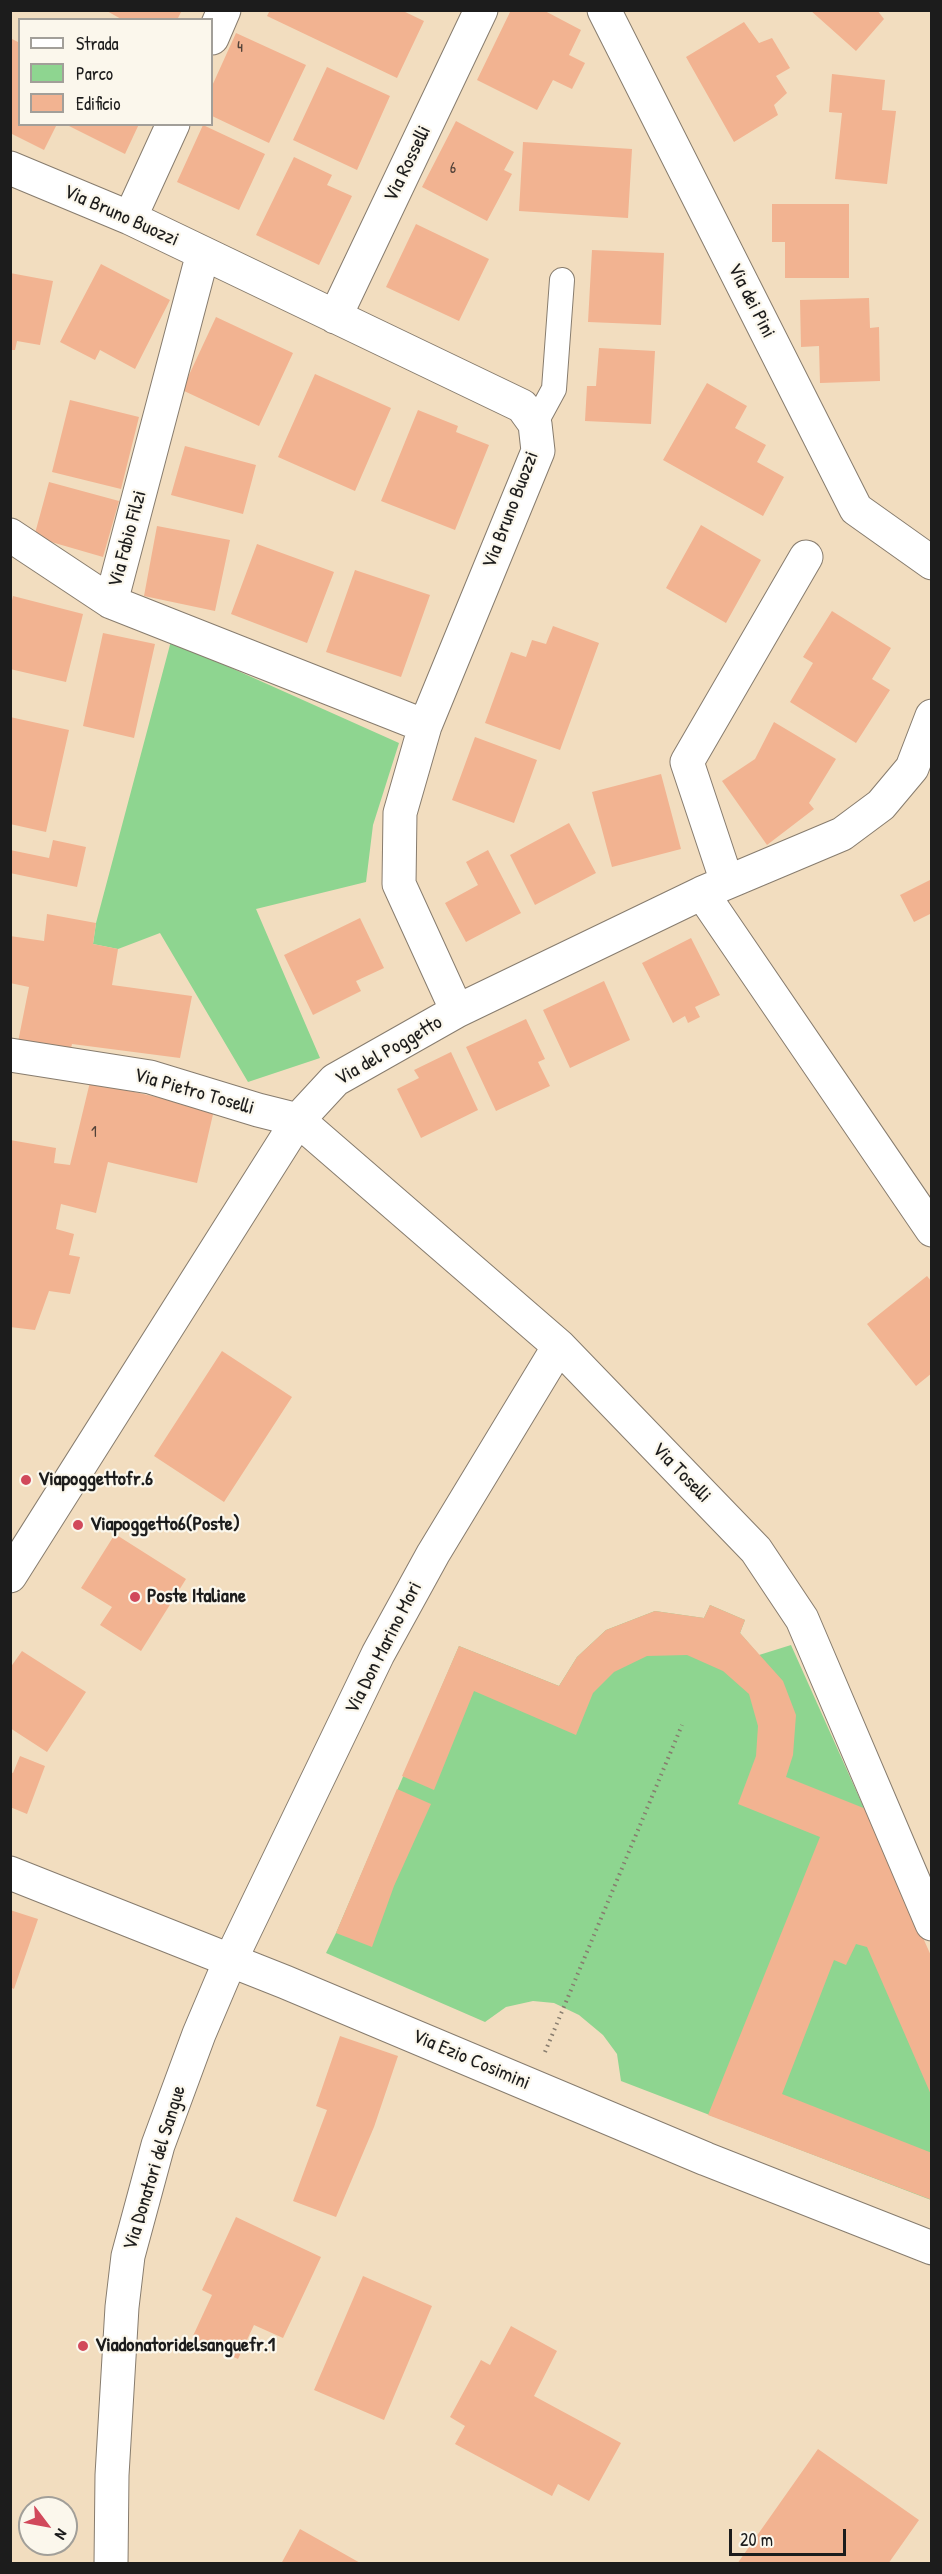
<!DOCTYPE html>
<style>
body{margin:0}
#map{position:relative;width:942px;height:2574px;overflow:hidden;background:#f2ddbf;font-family:"Patrick Hand",sans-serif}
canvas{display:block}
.frame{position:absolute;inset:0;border:12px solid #1c1c1c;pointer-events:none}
.legend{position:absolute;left:18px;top:18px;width:195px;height:108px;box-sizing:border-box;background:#fbf7ec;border:2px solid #a29f99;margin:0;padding:8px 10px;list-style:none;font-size:18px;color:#1c1c1c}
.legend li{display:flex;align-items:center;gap:12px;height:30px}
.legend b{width:30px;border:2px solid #a29f99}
.north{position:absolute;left:18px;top:2496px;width:60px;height:60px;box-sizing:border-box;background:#fbf7ec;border:2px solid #a29f99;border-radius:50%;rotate:122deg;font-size:16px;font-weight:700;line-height:24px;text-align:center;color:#1c1c1c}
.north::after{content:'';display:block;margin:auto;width:21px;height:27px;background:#d1495b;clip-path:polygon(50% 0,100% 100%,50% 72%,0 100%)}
.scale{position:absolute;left:729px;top:2529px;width:117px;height:27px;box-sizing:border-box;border:3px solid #1c1c1c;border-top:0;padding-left:8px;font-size:18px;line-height:21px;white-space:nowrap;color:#1c1c1c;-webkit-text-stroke:4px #fbf7ec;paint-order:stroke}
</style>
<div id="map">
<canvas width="942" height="2574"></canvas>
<div class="frame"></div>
<ul class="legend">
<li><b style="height:8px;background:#fff"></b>Strada</li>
<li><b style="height:16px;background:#8ed590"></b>Parco</li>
<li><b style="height:16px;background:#f2b391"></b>Edificio</li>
</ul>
<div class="north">N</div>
<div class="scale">20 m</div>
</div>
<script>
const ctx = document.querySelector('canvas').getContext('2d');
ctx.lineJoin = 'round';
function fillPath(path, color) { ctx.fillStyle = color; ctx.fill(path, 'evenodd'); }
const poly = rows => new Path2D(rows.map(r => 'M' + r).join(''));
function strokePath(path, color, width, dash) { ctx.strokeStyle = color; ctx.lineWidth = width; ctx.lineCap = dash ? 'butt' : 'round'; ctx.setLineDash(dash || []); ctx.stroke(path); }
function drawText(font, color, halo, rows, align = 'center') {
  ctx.font = font + ' "Patrick Hand",sans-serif'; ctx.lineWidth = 4.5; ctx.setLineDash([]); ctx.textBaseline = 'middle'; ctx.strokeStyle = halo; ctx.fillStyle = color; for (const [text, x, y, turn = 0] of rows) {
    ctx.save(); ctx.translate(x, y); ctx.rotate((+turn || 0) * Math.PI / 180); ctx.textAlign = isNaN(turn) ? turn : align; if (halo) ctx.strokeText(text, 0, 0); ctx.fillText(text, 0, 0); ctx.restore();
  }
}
const green = poly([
 [171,641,399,743,373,825,366,882,256,909,320,1058,248,1082,160,933,118,949,93,944,96,923],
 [710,1605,745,1620,740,1633,759,1655,791,1645,931,1958,931,2200,621,2081,617,2054,603,2035,579,2015,554,2003,533,2001,506,2007,485,2022,326,1953,336,1933,459,1646,559,1686,577,1657,606,1630,655,1611,704,1618]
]);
const building = poly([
 [105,10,182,10,177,20,123,20],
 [270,10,401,10,424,21,397,78,267,16],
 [511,10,543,10,581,30,569,55,585,63,572,89,553,80,537,110,477,80],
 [810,10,877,10,884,19,856,51],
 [744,22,759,43,772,38,790,68,776,76,787,93,774,105,778,115,734,142,686,57],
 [236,33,306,65,269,143,212,116,212,86],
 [10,38,20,43,20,124,57,124,44,150,10,133],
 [327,67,390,96,357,170,293,140],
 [832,74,885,80,882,110,896,111,887,184,835,179,842,113,829,112],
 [456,121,514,152,504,170,512,174,487,221,422,187],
 [65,124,139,124,125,154],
 [203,125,265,154,239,210,177,182],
 [523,142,632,149,628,218,519,211],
 [294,157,332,175,327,185,352,196,319,265,256,235],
 [772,204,849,204,849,278,785,278,785,242,772,242],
 [416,224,489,259,459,321,386,287],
 [592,250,664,253,661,325,588,322],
 [101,264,170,300,135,369,100,350,95,360,60,342],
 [10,273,53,281,40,345,17,341,15,350,10,350],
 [869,298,870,328,879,327,880,381,820,383,819,346,801,347,800,300],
 [216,317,293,353,259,426,182,390],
 [599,348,655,351,651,424,585,421,587,386,596,386],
 [315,374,391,408,355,491,278,457],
 [707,383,747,406,735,428,766,445,757,462,784,477,763,516,663,460],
 [70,400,139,417,121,489,52,472],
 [418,410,458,426,456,432,489,445,455,530,381,501],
 [185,446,256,465,243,514,171,495],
 [49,482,119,501,103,557,34,537],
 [701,525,761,560,726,623,666,588],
 [157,526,230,540,215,611,144,596],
 [257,544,334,572,307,643,231,614],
 [355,570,430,595,401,677,326,652],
 [13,596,83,614,66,682,10,669,10,609],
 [832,611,891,648,872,679,890,690,856,743,790,702,813,663,803,657],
 [553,626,599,643,560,750,485,723,511,652,526,657,532,640,546,644],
 [103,633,155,644,134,738,83,726],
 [10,717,69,730,46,832,10,824],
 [774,722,836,759,809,803,814,809,767,845,722,781,755,759],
 [475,737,537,760,514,823,452,800],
 [661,774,681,849,612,867,592,792],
 [569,823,596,873,535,905,510,855],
 [53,840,86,847,77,887,10,873,10,850,49,858],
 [488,850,521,913,466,942,445,903,478,885,466,862],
 [932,879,932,913,914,922,900,895],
 [47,914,96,923,93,944,118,949,112,985,192,996,180,1058,72,1044,69,1057,17,1047,29,987,10,983,10,936,44,941],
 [360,918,384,968,356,981,361,991,313,1015,284,955],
 [691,938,720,995,695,1007,700,1017,688,1023,685,1016,673,1023,642,963],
 [604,981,630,1040,570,1068,543,1010],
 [526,1019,545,1059,538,1062,550,1086,496,1111,466,1047],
 [451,1052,478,1110,421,1138,397,1089,419,1078,414,1070],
 [90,1082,214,1110,197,1183,108,1162,96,1213,61,1204,56,1229,74,1234,69,1255,80,1257,70,1294,49,1291,35,1330,10,1327,10,1140,56,1148,54,1163,70,1165],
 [927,1276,932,1282,932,1373,916,1386,867,1324],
 [222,1351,292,1397,224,1502,154,1456],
 [115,1534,186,1579,141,1651,100,1625,112,1607,81,1588],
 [710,1605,745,1620,740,1633,783,1681,796,1715,793,1755,786,1777,866,1809,932,1958,932,2097,867,1947,856,1944,846,1965,834,1960,782,2094,932,2153,932,2200,708,2115,820,1837,738,1804,756,1756,758,1726,749,1694,723,1671,687,1655,647,1656,614,1672,593,1693,576,1735,474,1691,434,1790,402,1776,459,1646,559,1686,577,1657,606,1630,655,1611,704,1618],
 [22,1651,86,1692,47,1752,10,1728,10,1668],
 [20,1756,45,1766,27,1814,10,1807,10,1772,13,1773],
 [397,1789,431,1804,394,1886,372,1947,336,1933],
 [10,1910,38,1919,14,1989,10,1987],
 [340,2036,398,2056,374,2127,336,2217,293,2201,327,2110,316,2106],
 [236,2217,321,2257,283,2338,254,2325,238,2359,192,2338,212,2295,202,2290],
 [363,2276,432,2306,384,2420,314,2390],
 [511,2326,557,2351,534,2396,621,2443,589,2501,558,2484,552,2496,455,2444,465,2426,450,2417,481,2360,490,2365],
 [818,2449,919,2520,888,2564,737,2564],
 [300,2529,362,2564,281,2564]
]);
const path = poly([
 [545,2052,682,1725]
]);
const service = poly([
 [535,424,554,389,562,280]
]);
const minor = poly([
 [604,10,856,509,932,563],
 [212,38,224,10],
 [10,168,130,218,522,406,535,424,538,451,425,726,400,813,399,884,457,1011],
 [130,218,173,124],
 [203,253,111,602,425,726],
 [335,317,481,10],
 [10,535,111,602],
 [727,882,687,762,806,557],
 [702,893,932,1230],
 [10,1055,150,1077,258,1110,298,1120,559,1346,756,1550,802,1619,932,1924],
 [10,1576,298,1120,335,1080,457,1011,702,893,842,834,881,805,912,768,932,716],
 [10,1873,285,1982,706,2159,932,2248],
 [111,2564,112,2475,122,2307,128,2256,158,2145,199,2034,230,1961,378,1654,433,1554,559,1346]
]);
const markers = [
 [26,1480,6,"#d1495b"],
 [78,1525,6,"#d1495b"],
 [135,1597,6,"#d1495b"],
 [83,2346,6,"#d1495b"]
];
const numberNames = [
 ["4",240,48],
 ["6",453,169],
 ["1",94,1133]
];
const streetNames = [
 ["Via Rosselli",408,164,-64],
 ["Via Bruno Buozzi",121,216,24],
 ["Via dei Pini",751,301,63],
 ["Via Bruno Buozzi",511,510,-69],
 ["Via Fabio Filzi",128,539,-75],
 ["Via del Poggetto",389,1051,-30],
 ["Via Pietro Toselli",194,1092,16],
 ["Via Toselli",681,1473,46],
 ["Via Don Marino Mori",384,1648,-63],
 ["Via Ezio Cosimini",471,2060,23],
 ["Via Donatori del Sangue",155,2168,-73]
];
const poiNames = [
 ["Viapoggettofr.6",38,1480],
 ["Viapoggetto6(Poste)",90,1525],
 ["Poste Italiane",147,1597],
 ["Viadonatoridelsanguefr.1",95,2346]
];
fillPath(green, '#8ed590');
fillPath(building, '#f2b391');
strokePath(service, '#877c6e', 26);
strokePath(minor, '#877c6e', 35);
strokePath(path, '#877c6e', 4, [1.5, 4.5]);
strokePath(service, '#fff', 24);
strokePath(minor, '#fff', 33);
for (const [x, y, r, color] of markers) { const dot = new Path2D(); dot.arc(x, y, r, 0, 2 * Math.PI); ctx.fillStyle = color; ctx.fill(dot); strokePath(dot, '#fbf7ec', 2); }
drawText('16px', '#524239', null, numberNames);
drawText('20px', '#1c1c1c', '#fbf7ec', streetNames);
drawText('bold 20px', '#1c1c1c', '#fbf7ec', poiNames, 'left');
</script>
